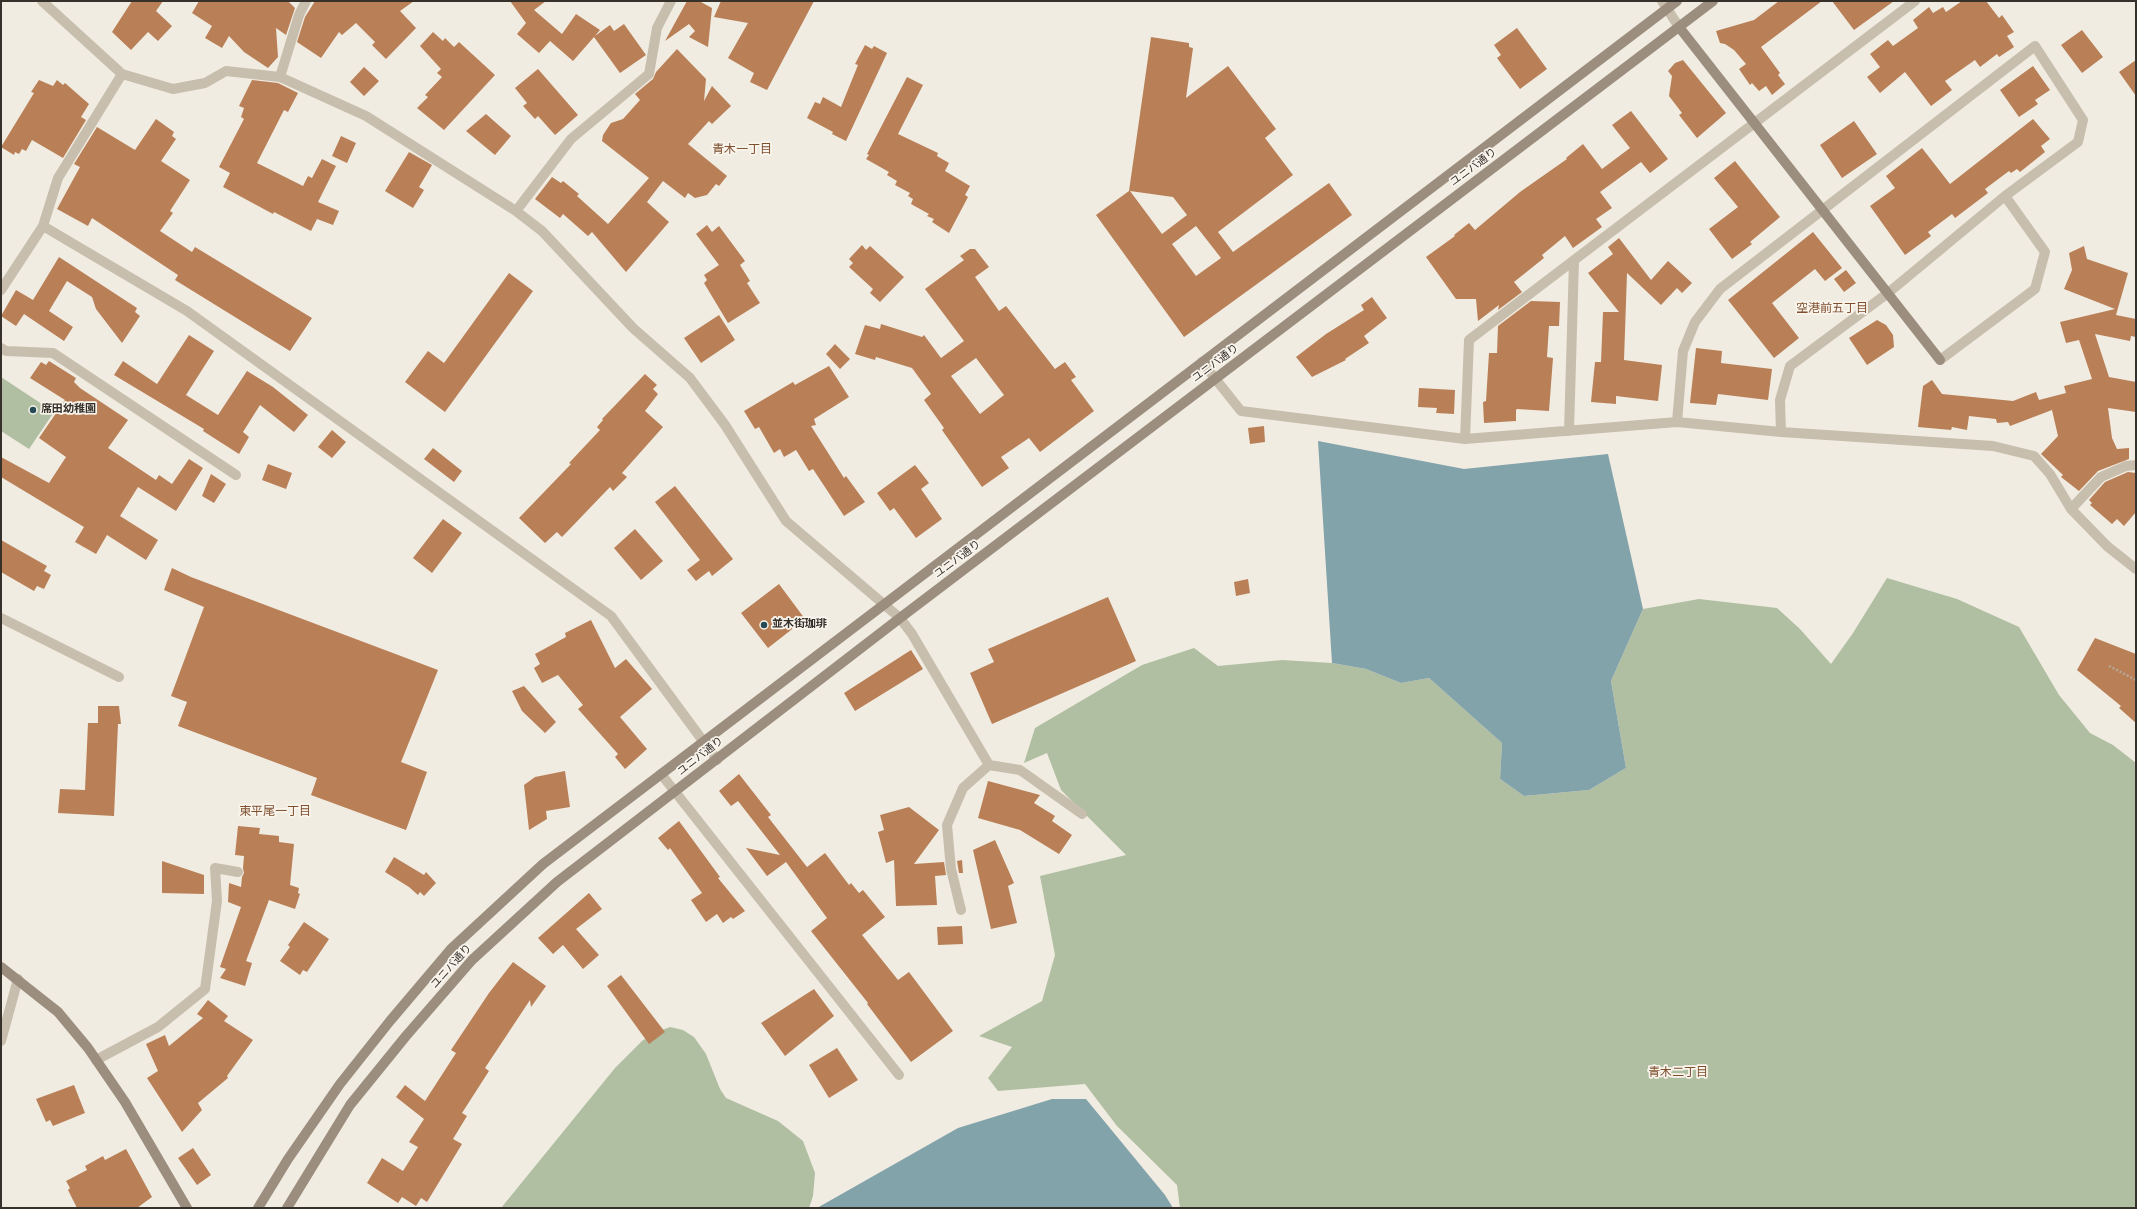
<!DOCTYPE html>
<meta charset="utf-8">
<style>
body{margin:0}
#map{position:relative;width:2137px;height:1209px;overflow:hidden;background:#f1ece1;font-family:Overpass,sans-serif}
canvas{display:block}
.frame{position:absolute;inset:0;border:2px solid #37312c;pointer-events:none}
</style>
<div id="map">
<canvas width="2137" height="1209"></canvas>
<div class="frame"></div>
</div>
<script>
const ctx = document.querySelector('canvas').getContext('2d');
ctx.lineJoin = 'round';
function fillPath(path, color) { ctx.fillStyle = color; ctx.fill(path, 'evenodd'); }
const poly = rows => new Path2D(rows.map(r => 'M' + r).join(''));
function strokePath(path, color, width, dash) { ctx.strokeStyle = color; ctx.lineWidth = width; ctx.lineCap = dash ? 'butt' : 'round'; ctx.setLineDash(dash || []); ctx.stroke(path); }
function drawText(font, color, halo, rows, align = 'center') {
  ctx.font = font + ' Overpass,"Noto Sans JP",sans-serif'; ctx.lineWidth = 3.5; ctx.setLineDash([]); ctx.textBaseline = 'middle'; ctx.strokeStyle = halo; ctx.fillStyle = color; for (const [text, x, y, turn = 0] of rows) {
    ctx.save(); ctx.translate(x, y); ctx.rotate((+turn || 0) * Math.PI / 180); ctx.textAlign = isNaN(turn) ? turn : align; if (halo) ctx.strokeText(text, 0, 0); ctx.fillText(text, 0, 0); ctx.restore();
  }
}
const green = poly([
 [1,377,54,412,29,449,1,431],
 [1887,578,1957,599,2019,627,2059,695,2090,733,2113,745,2136,763,2136,1208,1180,1208,1177,1185,1117,1126,1085,1084,998,1091,988,1078,1012,1047,979,1036,1042,1001,1055,955,1040,876,1126,855,1061,790,1047,753,1024,763,1035,728,1142,665,1194,648,1218,666,1282,660,1332,663,1366,669,1401,683,1429,678,1502,743,1500,779,1524,796,1589,790,1626,768,1611,681,1643,609,1699,599,1777,608,1800,629,1831,664,1853,633],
 [670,1027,683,1030,694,1037,706,1054,720,1089,726,1098,778,1121,803,1141,815,1173,813,1196,809,1208,501,1208,615,1068,642,1041,654,1033]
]);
const water = poly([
 [1318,441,1464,469,1608,454,1643,609,1611,681,1626,768,1589,790,1524,796,1500,779,1502,743,1429,678,1401,683,1366,669,1332,663],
 [1052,1099,1086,1099,1165,1195,1173,1208,817,1208,958,1128]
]);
const building = poly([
 [132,1,163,1,156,11,172,26,158,41,148,32,131,50,112,32],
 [199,1,288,1,295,8,286,35,276,28,278,57,268,68,244,52,229,36,222,48,205,38,212,26,192,13],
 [315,1,414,1,400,11,416,28,386,59,372,45,375,42,356,23,342,35,339,32,321,58,297,42,305,17],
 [510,1,546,1,534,10,562,34,576,14,600,30,595,36,610,25,614,31,624,24,646,55,620,73,594,37,573,61,550,41,539,53,517,34,526,23],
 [687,1,699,1,712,8,708,47,689,37,695,31,689,24,665,41],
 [721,1,814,1,767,90,750,82,754,73,728,58,748,23,714,17],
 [1779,1,1822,1,1761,47,1780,73,1778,75,1785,84,1772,95,1766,86,1759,91,1752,83,1750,85,1739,69,1746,64,1734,50,1725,44,1720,43,1716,31,1754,20],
 [1832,1,1894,1,1854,30],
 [1962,1,1986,1,1999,18,2002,15,2014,32,2007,36,2014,47,1999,57,1997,54,1980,67,1975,60,1945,81,1952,90,1931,106,1905,72,1880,93,1867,77,1880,67,1870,54,1888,40,1893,46,1918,28,1913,20,1929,7,1933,13,1943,7,1946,12],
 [1517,28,1547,69,1520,89,1497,58,1501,55,1494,45],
 [2082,30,2103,57,2082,73,2061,45],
 [433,32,443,41,445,38,454,47,459,42,495,75,444,130,417,108,428,97,425,95,442,77,437,73,441,69,420,46],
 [1151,37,1189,43,1189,47,1193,48,1186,98,1228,66,1276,129,1265,138,1293,175,1218,232,1233,252,1329,183,1352,215,1184,337,1096,215,1129,191],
 [1130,191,1173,197,1187,215,1162,234],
 [1196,226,1221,258,1196,276,1172,244],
 [865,45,872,49,874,46,887,53,846,141,832,134,833,132,807,118,815,102,820,104,823,97,841,107,858,65,855,64],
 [677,49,706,79,704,101,712,86,731,106,712,124,709,121,688,144,727,176,719,186,716,184,707,195,695,198,688,193,685,198,663,181,647,202,669,222,626,272,592,232,588,236,563,214,560,218,535,199,552,177,561,183,563,181,579,194,577,196,608,224,649,178,602,141,603,135,611,123,623,119,640,100,635,94,653,79,656,72],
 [1683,60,1726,113,1697,138,1679,115,1682,113,1669,96,1672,76,1668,71,1675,63],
 [2136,60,2136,96,2119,72],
 [2033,66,2050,90,2035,100,2038,104,2019,117,2000,90],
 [364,67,379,81,364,96,350,82],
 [538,69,578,115,555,135,538,116,535,119,523,106,527,103,515,88],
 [907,77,923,85,898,134,938,153,937,156,949,163,945,171,970,186,965,195,968,197,949,233,932,222,934,219,927,216,929,214,911,204,913,199,908,196,910,193,895,185,897,181,887,175,889,172,866,159,869,155,867,154],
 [39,80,53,86,57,80,63,85,65,83,89,104,81,117,86,120,63,158,32,140,26,151,22,149,19,154,15,152,14,155,1,147,34,93,31,92],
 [252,80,278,83,298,93,288,112,284,110,257,163,303,186,308,176,312,178,322,159,336,166,318,202,339,211,333,225,317,219,311,231,274,212,273,214,223,187,230,173,219,167,244,119,241,117,244,108,239,106],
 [1631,111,1668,159,1650,173,1641,162,1600,192,1612,208,1596,219,1602,227,1573,248,1565,236,1542,255,1544,258,1514,282,1522,292,1498,310,1499,305,1478,321,1476,299,1456,299,1426,257,1455,236,1454,235,1469,223,1475,230,1520,192,1567,159,1566,158,1583,144,1602,169,1630,148,1612,125],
 [486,114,511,136,495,155,466,131],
 [156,119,174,132,172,136,176,139,161,161,190,180,170,211,173,213,160,231,192,252,195,247,312,318,290,351,175,280,178,275,92,218,88,226,57,209,80,167,74,164,97,127,135,150],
 [2033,119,2050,139,2041,146,2045,152,2020,172,2017,169,2011,173,2009,171,1985,189,1988,193,1955,218,1952,214,1928,232,1931,236,1905,255,1870,206,1895,188,1886,176,1922,148,1950,184],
 [1854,121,1877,154,1842,178,1820,145],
 [341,136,356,143,347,163,332,156],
 [409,152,432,165,419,187,424,190,413,208,385,191],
 [1735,161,1780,217,1750,242,1752,244,1732,259,1709,229,1738,207,1714,178],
 [707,225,712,232,719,226,745,261,740,265,750,281,747,283,760,303,728,323,704,283,707,280,704,275,719,265,696,234],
 [1813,232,1842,268,1825,281,1815,269,1772,303,1799,338,1774,358,1728,300],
 [1619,238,1651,280,1668,261,1692,283,1682,293,1677,288,1661,305,1627,273,1624,360,1662,365,1658,401,1616,396,1616,404,1591,402,1595,362,1601,362,1603,312,1619,312,1588,273,1613,254,1608,247],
 [862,245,866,250,870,246,904,277,880,302,870,293,873,289,849,267,853,263,849,259],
 [2084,246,2087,259,2128,273,2116,315,2136,319,2136,337,2131,336,2130,341,2095,334,2109,377,2136,382,2136,412,2108,408,2112,438,2117,449,2129,448,2129,459,2098,471,2079,491,2061,477,2063,475,2041,454,2058,436,2052,410,2010,426,2008,422,1997,423,1996,419,1969,416,1967,430,1952,427,1951,430,1918,427,1923,386,1932,380,1942,394,2013,401,2036,392,2039,400,2066,393,2064,386,2092,379,2079,340,2066,343,2060,322,2115,309,2064,289,2072,270,2069,253],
 [970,249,975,249,989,267,975,277,999,311,1006,306,1055,369,1065,362,1076,377,1071,380,1094,411,1040,452,1029,438,1001,457,1009,468,982,487,942,430,944,428,924,400,931,394,912,368,876,357,875,360,855,354,865,325,880,329,881,324,922,337,924,335,941,358,964,341,925,289,964,260,960,256],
 [976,358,1004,395,980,414,951,376],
 [59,257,137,308,135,312,140,316,122,343,96,309,92,297,67,281,49,311,73,327,64,341,24,314,16,326,1,316,16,290,33,300],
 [1846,270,1856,283,1844,292,1834,279],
 [509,273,533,291,445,412,405,382,428,351,444,363],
 [1372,297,1387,318,1364,336,1369,343,1345,359,1346,360,1312,377,1296,357,1326,334,1364,310,1361,305],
 [1531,301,1560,302,1559,326,1549,326,1547,357,1553,358,1549,411,1517,409,1516,410,1516,421,1484,423,1483,402,1486,401,1489,353,1497,353,1498,326],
 [719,315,735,340,701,363,684,338],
 [1877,320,1886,325,1893,335,1894,347,1867,365,1849,338],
 [189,335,214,351,186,395,218,415,247,371,273,387,308,415,294,432,260,405,243,432,249,437,239,454,203,431,204,429,114,375,123,361,157,384],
 [835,344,850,359,840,369,826,354],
 [1696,348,1722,351,1721,363,1772,369,1768,400,1718,394,1716,405,1690,403],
 [49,361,76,378,74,382,80,388,128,420,108,448,156,480,159,475,172,484,189,459,203,468,176,511,138,487,120,516,158,540,146,560,107,535,96,554,75,542,84,527,1,477,1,457,49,483,66,457,39,438,65,400,30,378,41,362,46,365],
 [829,366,849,397,814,419,816,425,811,426,844,478,846,476,865,502,844,516,813,469,809,471,796,450,784,457,780,449,774,453,759,427,755,429,744,411,793,382,795,385],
 [645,374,657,385,653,389,658,394,645,411,663,427,622,473,627,477,613,491,610,487,562,537,557,532,545,543,519,518,571,464,569,463,600,430,597,427,603,420,602,419],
 [1419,388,1455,390,1454,414,1436,413,1437,408,1418,407],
 [1264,426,1265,442,1250,444,1248,428],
 [332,430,346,442,332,458,318,447],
 [433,448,462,471,454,482,424,459],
 [268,464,292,473,286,489,262,480],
 [915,465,929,483,921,489,942,519,916,538,894,508,890,511,877,493],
 [2128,472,2136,473,2136,512,2124,526,2117,519,2112,524,2090,505,2092,503,2089,500,2105,482],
 [211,474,226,484,214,503,202,496],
 [675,486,733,559,712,576,709,571,696,581,687,570,700,560,655,502],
 [443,519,462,533,432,573,413,558],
 [635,529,663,561,641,580,614,548],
 [1,540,47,566,44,571,51,575,44,589,37,586,34,591,1,572],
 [172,568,191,577,438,670,401,762,427,772,406,830,311,795,317,778,178,726,187,702,171,696,204,607,164,590],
 [1248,579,1250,593,1236,596,1234,582],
 [779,584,805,619,768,648,741,613],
 [1108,597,1136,661,992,724,970,673,994,662,988,649],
 [591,620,615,668,626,659,652,689,620,717,647,749,625,769,615,757,618,754,578,709,583,705,558,675,542,683,534,668,540,664,535,654,566,637,565,633],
 [2095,638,2136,654,2136,723,2119,708,2121,706,2077,670],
 [911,650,923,669,855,711,844,693],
 [524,686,556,722,545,733,522,711,512,691],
 [98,706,119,706,121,724,118,724,114,816,58,813,60,789,85,790,88,723,98,723],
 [565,771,570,807,546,811,547,819,529,830,524,785,535,777],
 [739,774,771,815,768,817,807,867,825,853,849,885,851,883,859,893,863,890,885,917,862,935,898,980,909,972,953,1031,911,1062,867,1004,868,1003,811,931,827,918,786,862,767,876,746,848,780,855,738,801,731,806,719,791],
 [988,781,1040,795,1034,803,1055,816,1052,821,1072,835,1059,854,1020,830,978,818],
 [909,807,939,830,914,864,944,862,946,875,935,876,937,905,896,906,894,860,886,863,878,832,884,830,880,815],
 [679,821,720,877,718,878,745,911,733,919,731,917,723,923,717,914,706,922,691,900,702,893,670,848,668,850,658,838],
 [238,826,260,828,259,834,279,836,279,842,294,844,290,885,299,888,298,893,300,894,295,909,269,900,246,961,252,963,245,986,220,978,226,969,220,967,241,907,228,902,229,883,241,887,242,877,244,873,243,868,244,856,235,855],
 [995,840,1014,883,1008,886,1017,923,991,929,973,850],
 [394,857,424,875,426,872,436,883,424,896,420,892,418,895,409,887,385,872],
 [962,860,963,873,959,873,957,861],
 [162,861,204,875,204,894,162,893],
 [589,893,602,909,576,929,599,955,583,969,563,945,553,954,538,938],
 [304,922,329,939,307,972,303,970,300,975,280,961,290,947,288,945],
 [962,926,963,944,938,945,937,927],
 [513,962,546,986,531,1007,530,1000,485,1068,489,1071,462,1113,467,1116,453,1139,462,1144,427,1202,421,1198,416,1206,402,1197,398,1203,367,1183,382,1158,403,1171,418,1147,409,1142,424,1119,396,1097,405,1085,425,1101,456,1053,451,1050,489,993],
 [621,975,665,1032,649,1044,607,986],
 [814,989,834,1016,785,1056,761,1023],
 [208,1000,228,1016,224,1021,253,1040,227,1076,228,1078,198,1103,202,1110,182,1132,147,1078,158,1071,146,1044,165,1035,169,1046,203,1018,197,1014],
 [837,1048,858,1080,829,1098,809,1065],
 [74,1085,85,1113,53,1126,50,1120,46,1122,36,1099],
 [193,1148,211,1175,197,1185,178,1158],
 [126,1149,152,1197,137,1208,77,1208,68,1190,70,1188,66,1181,87,1170,85,1166,103,1156,105,1160]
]);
const path = poly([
 [2109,666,2136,680]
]);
const street = poly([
 [1662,1,1679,27],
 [122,74,173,89,205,83,226,71,280,77,366,116,516,211,542,231,633,328,690,378,725,425,786,521,900,618,912,634,989,765,1020,770,1082,814],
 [280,77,299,15,306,1],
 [516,211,571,139,649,74,657,28,671,1],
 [43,226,187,311,611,616,717,760],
 [1,290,43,226,58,178,122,74,42,1],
 [1,348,6,351,53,353,236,475],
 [1940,360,2035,289,2045,252,2005,196],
 [1202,362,1241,411,1465,439,1677,422,1781,432,1993,446,2034,456,2050,474,2071,509,2107,546,2136,569],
 [1677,422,1683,351,1695,322,1720,289,2035,46,2083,120,2078,142,2005,196,1888,293,1790,366,1780,400,1781,432],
 [1569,431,1574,261],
 [1465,439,1469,340,1915,1],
 [2071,509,2101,477,2126,466,2136,465],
 [1,618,119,677],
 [661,774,899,1075],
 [961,910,951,869,947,825,963,788,989,765],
 [1,1041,18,979],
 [96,1060,158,1027,205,989,217,901,215,868,238,872]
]);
const secondary = poly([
 [1679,27,1940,360],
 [1,967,58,1012,88,1048,125,1102,187,1208],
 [258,1208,288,1159,340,1084,390,1021,451,949,543,864,1677,1],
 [287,1208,350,1105,406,1036,472,960,557,882,900,618,1713,1]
]);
const markers = [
 [33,410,4,"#254a55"],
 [764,625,4,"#254a55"]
];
const streetNames = [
 ["ユニバ通り",1474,168,-37],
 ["ユニバ通り",1216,364,-37],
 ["ユニバ通り",958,560,-37],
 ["ユニバ通り",701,757,-38],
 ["ユニバ通り",452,967,-48]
];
const poiNames = [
 ["席田幼稚園",41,410],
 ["並木街珈琲",772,625]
];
const neighbourhoodNames = [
 ["青木一丁目",742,151],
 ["空港前五丁目",1832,310],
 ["東平尾一丁目",275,813],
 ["青木二丁目",1678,1074]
];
fillPath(green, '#b0bfa2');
fillPath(water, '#83a3ab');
fillPath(building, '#b97f57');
strokePath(path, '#b4a998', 2.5, [2, 2]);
strokePath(street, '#c8beae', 10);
strokePath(secondary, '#9c8e7f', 10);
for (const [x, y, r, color] of markers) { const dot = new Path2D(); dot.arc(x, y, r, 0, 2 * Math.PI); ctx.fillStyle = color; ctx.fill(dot); strokePath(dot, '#f9f5ed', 1.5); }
drawText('11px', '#37312c', '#f9f5ed', streetNames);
drawText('bold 11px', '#37312c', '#f9f5ed', poiNames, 'left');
drawText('12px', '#7e4e2d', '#f9f5ed', neighbourhoodNames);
</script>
